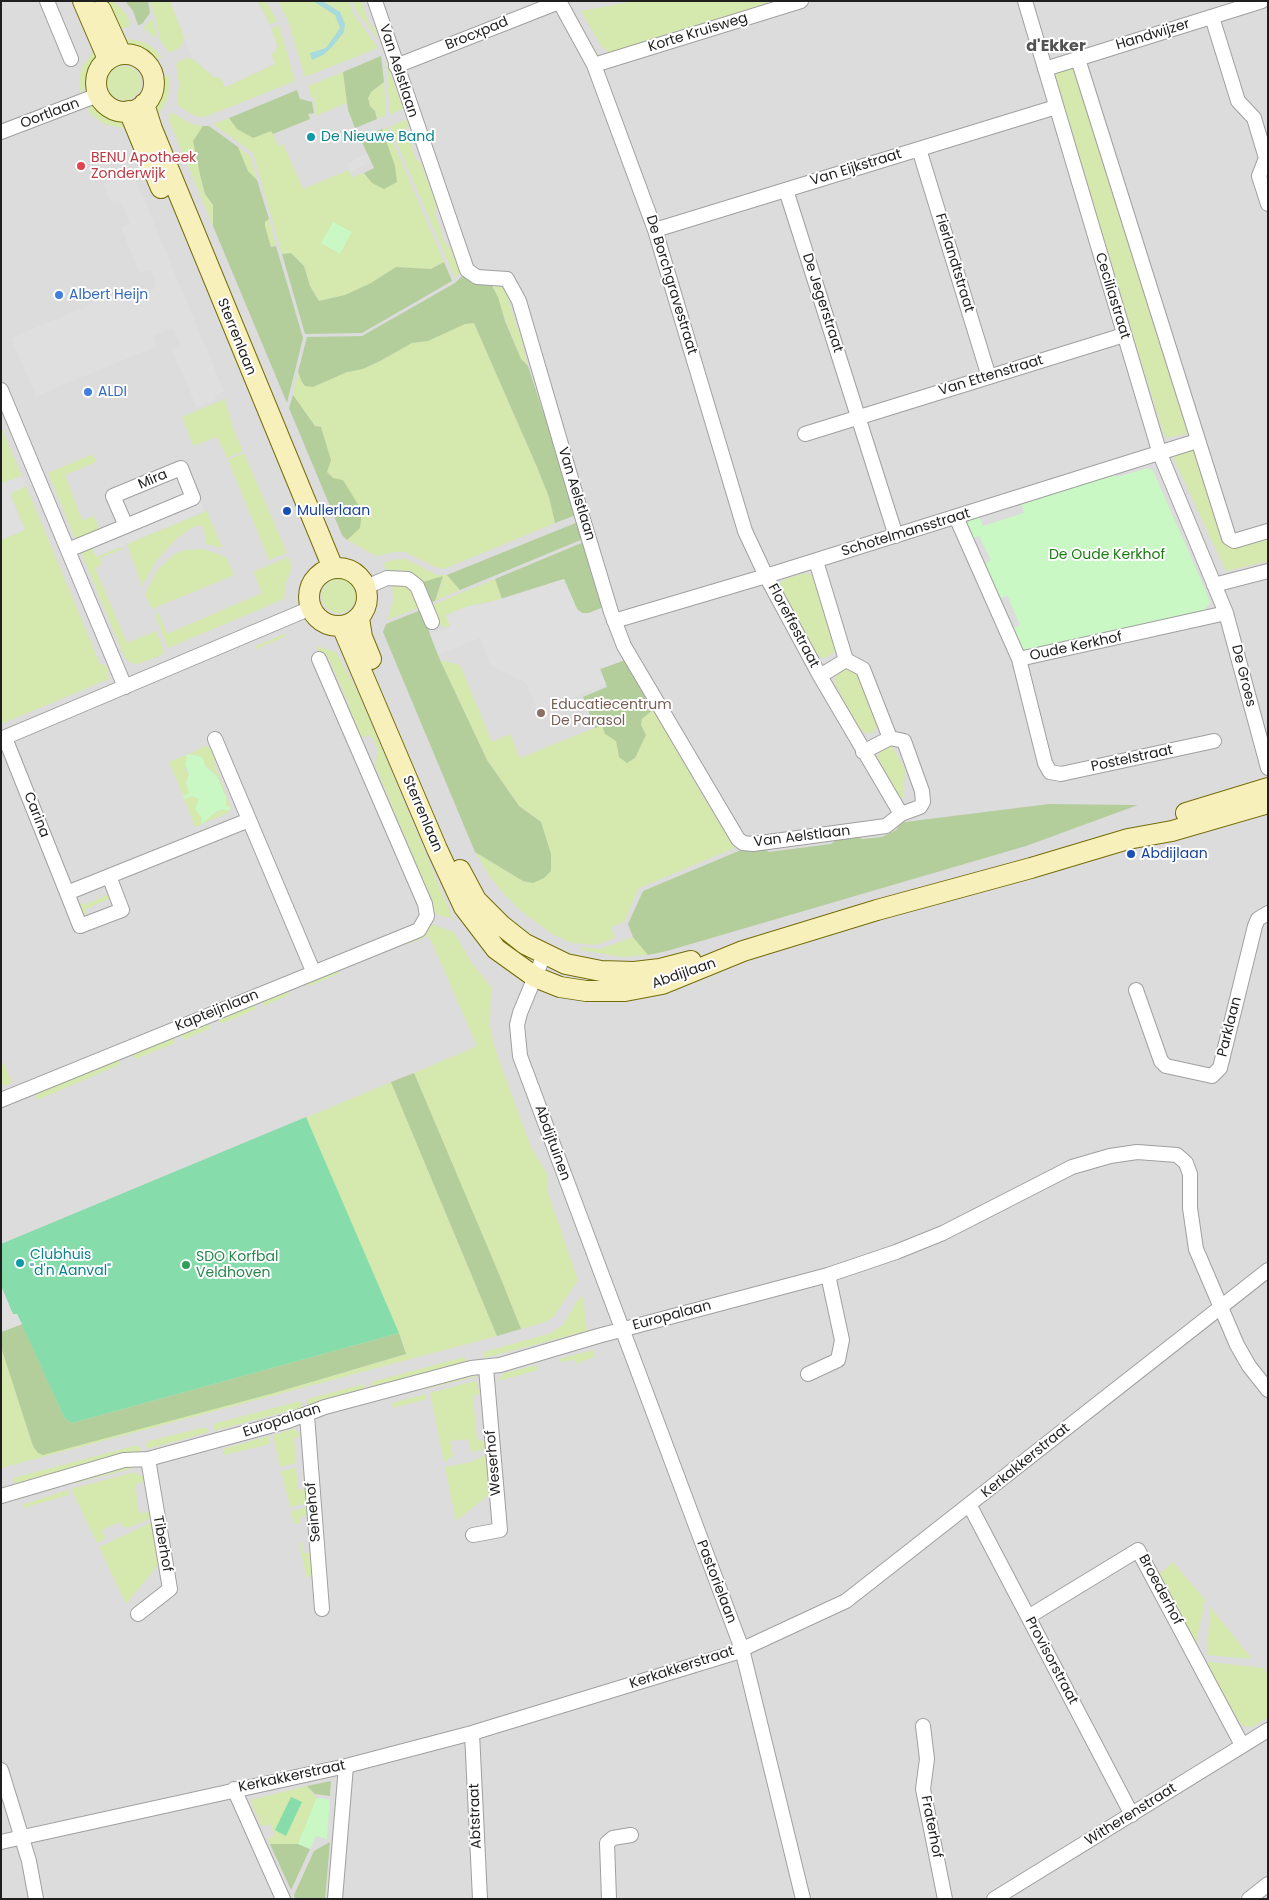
<!DOCTYPE html>
<style>
body{margin:0}
#map{position:relative;width:1269px;height:1900px;overflow:hidden;background:#efeae5;font-family:Poppins,sans-serif}
canvas{display:block}
.frame{position:absolute;inset:0;border:2px solid #1f1f1f;pointer-events:none}
</style>
<div id="map">
<canvas width="1269" height="1900"></canvas>
<div class="frame"></div>
</div>
<script>
const ctx = document.querySelector('canvas').getContext('2d');
ctx.lineJoin = 'round';
function fillPath(path, color) { ctx.fillStyle = color; ctx.fill(path, 'evenodd'); }
const poly = rows => new Path2D(rows.map(r => 'M' + r).join(''));
function strokePath(path, color, width, dash) { ctx.strokeStyle = color; ctx.lineWidth = width; ctx.lineCap = dash ? 'butt' : 'round'; ctx.setLineDash(dash || []); ctx.stroke(path); }
function drawText(font, color, halo, rows, align = 'center') {
  ctx.font = font + ' Poppins,sans-serif'; ctx.lineWidth = 4; ctx.setLineDash([]); ctx.textBaseline = 'middle'; ctx.strokeStyle = halo; ctx.fillStyle = color; for (const [text, x, y, turn = 0] of rows) {
    ctx.save(); ctx.translate(x, y); ctx.rotate((+turn || 0) * Math.PI / 180); ctx.textAlign = isNaN(turn) ? turn : align; if (halo) ctx.strokeText(text, 0, 0); ctx.fillText(text, 0, 0); ctx.restore();
  }
}
const residential = poly([
 [1,1,1268,1,1268,1899,1,1899]
]);
const grass = poly([
 [101,1,113,1,124,11,128,17,130,27,115,29],
 [151,1,170,1,184,36,182,46,170,53,161,42],
 [221,1,266,1,277,21,269,25,266,16],
 [278,1,313,1,335,15,340,28,337,34,326,48,312,52,323,55,344,32,345,24,340,12,322,1,349,1,353,13,378,48,305,77,288,21],
 [352,1,361,1,369,23,374,27,379,40,357,12],
 [634,1,772,1,624,52,611,54,601,46,581,11],
 [151,20,153,20,157,39,143,28],
 [279,25,295,81,205,117,195,116,177,105,179,83,176,65,179,61,188,58,194,60,218,78,220,77,226,87,275,64,271,54,277,45,271,29],
 [123,38,144,42,156,50,162,58,148,58,129,48,123,43],
 [96,48,96,61,86,87,80,93,79,77,82,67],
 [386,61,403,109,390,114],
 [1072,61,1186,428,1187,434,1166,438,1163,432,1049,65],
 '107 83a17 17 0 1 1 34 0a17 17 0 1 1-34 0Z',
 [343,72,347,103,313,117,316,115,314,97,311,97,308,86],
 [167,75,169,75,170,83,168,98,163,108,153,119,154,102,160,84],
 [384,79,386,115,377,119,376,111,370,106,368,98,371,92,381,85],
 [87,106,95,107,118,119,128,129,104,124,90,114],
 [171,112,192,124,203,126,194,141,201,179,205,194,213,205,213,226,169,120],
 [229,118,237,129,272,131,278,146,283,144,303,189,349,170,352,177,364,173,372,183,388,147,382,129,387,128,444,262,431,269,396,267,371,283,345,295,319,301,310,286,304,266,291,253,282,254,253,153,213,124],
 [406,119,408,126,406,131,416,159,421,163,437,207,435,214,445,243,450,247,460,273,455,278,390,127],
 [238,147,250,156,257,180,248,171],
 [269,219,276,246,274,247,270,244,265,226,265,222],
 [492,286,500,286,506,291,517,328,522,331,524,340,522,345,528,366,521,359],
 [474,323,537,467,549,497,555,523,444,569,435,567,405,552,395,552,376,556,347,540,354,533,333,478,327,472,321,427,315,426,293,395,298,372,302,382,314,386,347,372,363,369,380,361,412,343,428,341,465,324],
 [225,399,233,428,243,451,227,458,217,437,193,446,182,417],
 [1,427,22,476,2,484,1,483],
 [1194,449,1222,538,1268,534,1268,561,1226,571,1172,455],
 [244,453,287,553,269,560,228,460],
 [93,454,96,462,65,475,82,520,94,516,100,531,76,541,48,473],
 [26,486,100,664,106,665,109,679,1,724,1,540,25,530,10,493],
 [207,511,222,548,206,544,204,528,199,525,193,527,177,538,157,560,142,586,127,544],
 [92,547,96,557,121,547,122,549,100,558,102,565,95,568,127,643,156,631,164,650,162,655,138,664,131,663,125,658,81,552],
 [203,549,226,557,234,575,152,609,145,594,158,569,176,553,185,550],
 [288,557,292,567,286,583,284,599,168,648,155,616,158,612,167,634,262,593,253,572],
 [397,559,406,559,437,575,447,575,460,590,435,601,443,580,420,583,407,572,387,571,383,563],
 [807,573,812,576,838,650,823,659,812,648,780,590,780,583,785,579],
 '322 596a17 17 0 1 1 34 0a17 17 0 1 1-34 0Z',
 [495,579,502,599,469,606,446,615,450,627,441,626,438,623,430,606],
 [392,583,403,583,412,590,420,607,387,620,393,602],
 [285,634,286,636,256,649,255,646],
 [316,646,336,652,359,695,453,919,435,914,433,905,375,765,378,751,373,739,369,735,359,738,347,712,349,705,329,659,327,657,321,659],
 [440,660,460,665,492,742,510,734,520,758,602,725,605,734,616,741,633,761,646,735,641,725,642,719,654,709,689,764,688,770,705,800,712,803,737,847,639,888,624,922,611,927,615,938,596,945,572,943,552,934,521,911,504,894,490,877,475,852,523,881,541,822,519,806,487,760],
 [852,665,857,666,879,726,872,733,864,733,856,723,834,682,837,675],
 [891,744,905,770,903,798,900,798,877,757,884,747],
 [204,746,212,748,217,755,214,762,231,808,226,806,226,797,217,776,194,754,189,754],
 [186,755,188,758,185,769,189,774,186,783,190,793,183,796,169,762],
 [192,796,199,799,202,818,201,825,195,827,184,799],
 [224,808,229,811,228,813,204,823,205,819],
 [107,884,117,905,113,907,113,900,111,898,86,909,83,920,74,898,84,905,109,894,110,891,104,886],
 [431,924,454,932,471,962,491,987,490,1026,495,1049,531,1147,547,1174,547,1190,578,1280,554,1316,546,1322,521,1329,414,1073,477,1046,429,936,405,945,403,940,428,928],
 [633,937,648,955,622,957,580,950,581,947,600,949],
 [337,967,340,973,309,986,306,980],
 [287,988,289,995,264,1006,261,999],
 [253,1002,256,1009,221,1024,218,1017],
 [208,1021,211,1028,183,1040,181,1032],
 [172,1036,175,1043,135,1059,132,1053],
 [119,1058,121,1064,37,1100,34,1093],
 [4,1063,12,1083,4,1086,1,1082,1,1064],
 [391,1082,497,1336,1,1468,1,1347,33,1446,38,1453,274,1393,406,1354,399,1333,72,1423,65,1419,17,1314,57,1222],
 [583,1296,587,1331,484,1358,484,1352,551,1333,563,1325,577,1301],
 [593,1350,595,1356,577,1364,575,1360,559,1362,559,1359],
 [464,1357,466,1362,371,1389,371,1382],
 [537,1365,538,1370,498,1381,504,1373],
 [472,1374,478,1376,426,1389,429,1384],
 [475,1381,478,1383,478,1389,483,1389,483,1393,473,1396,477,1440,487,1441,489,1448,471,1452,468,1439,450,1441,453,1456,444,1462,430,1393],
 [363,1384,366,1390,308,1405,308,1399],
 [426,1394,427,1399,393,1408,392,1403],
 [300,1401,303,1407,213,1431,213,1424],
 [205,1427,209,1432,147,1449,146,1444,149,1441],
 [294,1429,298,1432,300,1437,294,1438,296,1463,280,1467,273,1435],
 [269,1436,270,1444,224,1455,223,1449],
 [138,1445,142,1450,15,1484,13,1478],
 [489,1453,490,1494,456,1521,445,1467,471,1462],
 [133,1465,138,1467,72,1484,75,1479],
 [296,1468,298,1490,308,1489,309,1503,290,1507,281,1471],
 [135,1472,140,1476,144,1475,145,1482,135,1484,139,1513,150,1512,151,1518,128,1528,122,1526,120,1522,102,1530,106,1538,97,1543,71,1489],
 [67,1490,69,1495,23,1508,22,1505],
 [310,1507,310,1515,299,1517,300,1523,294,1524,291,1511],
 [152,1522,158,1565,126,1604,99,1547],
 [302,1542,303,1553,314,1553,312,1574,307,1579,299,1543],
 [1173,1562,1205,1600,1195,1648,1155,1578],
 [1210,1607,1252,1659,1207,1655],
 [1209,1662,1263,1668,1268,1674,1268,1717,1252,1727,1242,1726,1204,1663],
 [307,1786,317,1798,298,1844,270,1844,268,1839,275,1835,270,1824,262,1827,250,1800]
]);
const forest = poly([
 [125,1,148,1,150,13,142,24,138,25,133,11],
 [381,56,384,82,371,92,368,98,370,106,375,111,377,119,355,128,348,110,343,72],
 [297,90,300,99,312,102,314,113,308,114,310,119,273,134,271,131,253,138,237,129,229,118],
 [203,126,209,126,238,147,248,171,257,180,269,219,265,222,265,226,270,244,271,247,276,246,303,338,287,403,213,226,213,205,205,194,201,179,193,141],
 [382,129,395,166,397,182,384,189,372,183,364,173,374,168,360,138],
 [291,253,304,266,310,286,319,301,345,295,371,283,396,267,431,269,444,262,452,281,362,333,305,334,282,254],
 [462,276,474,284,492,286,498,297,505,321,521,359,528,366,543,412,548,416,576,515,555,523,549,497,537,467,474,323,465,324,428,341,412,343,380,361,363,369,347,372,313,387,305,386,302,382,298,372,307,337,362,336,455,283],
 [293,395,315,426,321,427,331,460,327,472,333,478,343,480,362,511,360,528,347,540,342,535,289,408],
 [578,522,583,539,460,590,447,575],
 [584,542,604,607,589,613,582,613,577,609,564,579,502,599,495,579],
 [443,576,435,601,429,603,420,583],
 [421,610,440,660,487,760,519,806,541,822,551,854,551,871,544,878,533,883,523,881,475,852,383,632,386,624],
 [625,660,654,709,642,719,641,725,646,735,635,758,627,763,619,757,616,741,605,734,602,726,595,728,583,697,607,687,600,669],
 [1049,804,1138,805,1026,846,667,951,648,955,633,937,628,924,643,891,741,850,763,848,769,852,831,844,836,840,857,836,862,839,882,837,896,830,902,820,905,822],
 [414,1073,499,1274,521,1329,497,1336,391,1082],
 [22,1324,65,1419,72,1423,399,1333,406,1354,274,1393,43,1455,38,1453,33,1446,1,1347,1,1332],
 [331,1781,330,1796,315,1794,307,1786],
 [330,1842,325,1899,295,1899,294,1895,314,1851],
 [270,1844,298,1844,310,1849,291,1890]
]);
const park = poly([
 [333,222,352,232,340,254,321,243],
 [1148,468,1153,471,1205,589,1210,602,1205,610,1033,650,1022,650,1012,629,1020,625,1007,595,999,599,982,565,991,560,979,536,971,539,967,525,968,522,979,516,983,526,1024,513,1022,505,1023,502,1115,474,1117,477],
 [189,754,202,757,206,767,217,776,226,797,226,805,231,808,229,811,224,809,217,811,201,825,202,818,195,809,199,799,192,796,184,799,183,796,189,793,186,783,189,774,185,764,187,758,186,755],
 [320,1798,330,1800,327,1839,316,1836,310,1849,298,1844,316,1799]
]);
const pitch = poly([
 [306,1117,399,1333,72,1423,65,1419,17,1314,13,1315,1,1286,1,1244],
 [291,1797,302,1802,286,1836,275,1830]
]);
const parking = poly([
 [170,1,257,1,266,16,277,45,276,51,271,54,275,63,225,87,221,78,214,77,192,58],
 [367,154,371,162,350,171,347,163],
 [124,176,126,180,134,176,224,391,215,395,215,400,197,408,172,350,181,346,174,330,170,329,153,336,157,346,36,396,11,338,127,289,137,297,154,289,156,283,150,270,140,273,121,228,130,224,122,204,117,200,110,201,103,184],
 [184,460,205,511,96,557,92,547,122,535,105,494],
 [22,476,26,486,10,494,25,530,1,540,1,483],
 [564,579,577,609,582,613,589,613,604,607,625,660,600,669,606,684,538,712,526,683,490,665,480,638,438,655,430,634,450,627,446,615,469,606,484,604],
 [1,1286,13,1314,17,1314,22,1324,1,1332]
]);
const water = poly([
 [313,1,322,1,340,12,345,24,344,32,332,47,323,55,312,60,310,53,326,48,340,28,335,15]
]);
const street = poly([
 [47,1,71,59],
 [375,1,467,270,477,277,507,279,519,301,582,516,611,612,624,646,738,839,743,843,753,844,886,826,901,814],
 [559,1,594,65,655,230,745,531,766,576,820,676,901,814,920,807,923,802,922,791,904,741,890,738,863,669,846,660,816,561],
 [1025,1,1160,454,1226,613,1268,768],
 [1212,17,1238,101,1254,118,1266,158,1259,176,1268,204],
 [1078,59,1229,538,1234,541,1268,531],
 [594,65,801,1],
 [396,66,559,2],
 [1045,69,1262,1],
 [1,132,98,95],
 [919,149,989,377],
 [786,190,896,536],
 [655,230,1056,107],
 [1,390,125,687],
 [805,434,1124,335],
 [956,517,1019,659,1226,613],
 [68,550,126,526,193,498,181,468,113,496,126,526],
 [1214,585,1268,571],
 [366,587,387,578,408,579,417,586,432,622],
 [614,621,766,576,1197,441],
 [1019,659,1045,763,1050,772,1061,774,1214,741],
 [820,676,846,660],
 [5,738,67,893,249,820],
 [1,739,311,608],
 [215,739,313,971],
 [863,752,890,738],
 [67,893,80,926,122,910,109,876],
 [544,955,520,1013,517,1025,520,1056,742,1649,803,1899],
 [1136,990,1161,1061,1166,1066,1212,1076,1220,1068,1255,926,1258,919,1268,913],
 [1,1100,419,930,427,916,425,904,319,659],
 [808,1374,838,1360,842,1340,828,1275],
 [307,1416,322,1609],
 [1,1496,124,1460,148,1459,288,1421,325,1407,471,1368,500,1365,598,1336,828,1275,896,1252,943,1233,1072,1167,1110,1156,1137,1152,1177,1155,1186,1163,1190,1174,1190,1208,1196,1249,1237,1345,1249,1366,1268,1390],
 [970,1506,1132,1815],
 [473,1535,500,1530,486,1368],
 [138,1614,170,1589,148,1459],
 [1028,1617,1138,1550,1242,1745],
 [923,1726,927,1759,923,1789,945,1899],
 [472,1733,480,1899],
 [1,1770,29,1861,36,1899],
 [234,1789,283,1899],
 [1,1842,346,1766,472,1733,734,1653,846,1601,1268,1270],
 [335,1899,346,1766],
 [609,1899,607,1843,613,1838,631,1835],
 [994,1899,1268,1730],
 [1249,1899,1268,1884]
]);
const secondary = poly([
 [83,1,108,59],
 [101,10,121,54],
 '96 83a29 29 0 1 1 58 0a29 29 0 1 1-58 0Z',
 [144,104,152,129,333,568],
 [129,111,161,188],
 '309 597a29 29 0 1 1 58 0a29 29 0 1 1-58 0Z',
 [359,618,362,637,371,659],
 [342,626,437,849,464,907,496,949,535,977,560,987,586,991,625,991,662,984,743,951,877,910,1031,868,1128,839,1172,831,1268,803],
 [1186,813,1268,788],
 [460,870,476,900,501,925,525,944,566,964,601,971,634,972,660,969,691,961]
]);
const markers = [
 [311,137,5,"#0f9aa8"],
 [81,166,5,"#e0444e"],
 [59,295,5,"#3f7fe0"],
 [88,392,5,"#3f7fe0"],
 [287,511,5,"#1a4fb4"],
 [541,713,5,"#8d6e63"],
 [1131,854,5,"#1a4fb4"],
 [20,1263,5,"#0f9aa8"],
 [186,1265,5,"#2e9e5b"]
];
const streetNames = [
 ["Korte Kruisweg",698,33,-17],
 ["Brocxpad",477,34,-22],
 ["Handwijzer",1153,35,-17],
 ["Van Aelstlaan",398,71,72],
 ["Oortlaan",50,114,-21],
 ["Van Eijkstraat",856,168,-17],
 ["Fierlandtstraat",954,263,73],
 ["De Borchgravestraat",671,285,73],
 ["Ceciliastraat",1112,296,73],
 ["De Jegerstraat",822,303,72],
 ["Sterrenlaan",236,337,68],
 ["Van Ettenstraat",991,376,-17],
 ["Mira",153,480,-23],
 ["Van Aelstlaan",576,494,73],
 ["Schotelmansstraat",906,533,-17],
 ["Floreffestraat",793,626,62],
 ["Oude Kerkhof",1076,647,-12],
 ["De Groes",1243,676,76],
 ["Postelstraat",1132,759,-12],
 ["Sterrenlaan",422,814,67],
 ["Carina",36,815,68],
 ["Van Aelstlaan",802,837,-7],
 ["Abdijlaan",684,974,-19],
 ["Kapteijnlaan",217,1011,-22],
 ["Parklaan",1230,1027,-76],
 ["Abdijtuinen",552,1143,70],
 ["Europalaan",672,1316,-15],
 ["Europalaan",282,1421,-18],
 ["Kerkakkerstraat",1026,1461,-39],
 ["Weserhof",494,1463,-95],
 ["Seinehof",314,1512,-95],
 ["Tiberhof",162,1544,80],
 ["Pastorielaan",716,1582,69],
 ["Broederhof",1160,1590,62],
 ["Provisorstraat",1051,1661,62],
 ["Kerkakkerstraat",682,1668,-18],
 ["Kerkakkerstraat",292,1777,-12],
 ["Witherenstraat",1131,1815,-32],
 ["Abtstraat",476,1816,-92],
 ["Fraterhof",931,1827,79]
];
const cultureNames = [
 ["De Nieuwe Band",321,137],
 ["Clubhuis",30,1255],
 ["\"d'n Aanval\"",30,1271]
];
const healthNames = [
 ["BENU Apotheek",91,158],
 ["Zonderwijk",91,174]
];
const shopNames = [
 ["Albert Heijn",69,295],
 ["ALDI",98,392]
];
const transitNames = [
 ["Mullerlaan",297,511],
 ["Abdijlaan",1141,854]
];
const parkNames = [
 ["De Oude Kerkhof",1107,555]
];
const educationNames = [
 ["Educatiecentrum",551,705],
 ["De Parasol",551,721]
];
const leisureNames = [
 ["SDO Korfbal",196,1257],
 ["Veldhoven",196,1273]
];
const quarterNames = [
 ["d'Ekker",1056,47]
];
fillPath(residential, '#dddcdc');
fillPath(grass, '#d5e8ad');
fillPath(forest, '#b3ce9b');
fillPath(park, '#c9f8c4');
fillPath(pitch, '#86dcab');
fillPath(parking, '#dfdfdf');
fillPath(water, '#a7dadc');
strokePath(street, '#a0a0a0', 16);
strokePath(secondary, '#746c08', 22);
strokePath(street, '#fff', 14);
strokePath(secondary, '#f8f0bb', 20);
for (const [x, y, r, color] of markers) { const dot = new Path2D(); dot.arc(x, y, r, 0, 2 * Math.PI); ctx.fillStyle = color; ctx.fill(dot); strokePath(dot, '#fff', 2); }
drawText('14px', '#1f1f1f', '#fff', streetNames);
drawText('14px', '#0d838f', '#fff', cultureNames, 'left');
drawText('14px', '#be3a42', '#fff', healthNames, 'left');
drawText('14px', '#366cbe', '#fff', shopNames, 'left');
drawText('14px', '#164399', '#fff', transitNames, 'left');
drawText('14px', '#197c0e', '#fff', parkNames);
drawText('14px', '#785e54', '#fff', educationNames, 'left');
drawText('14px', '#27864d', '#fff', leisureNames, 'left');
drawText('bold 16px', '#525252', '#fff', quarterNames);
</script>
